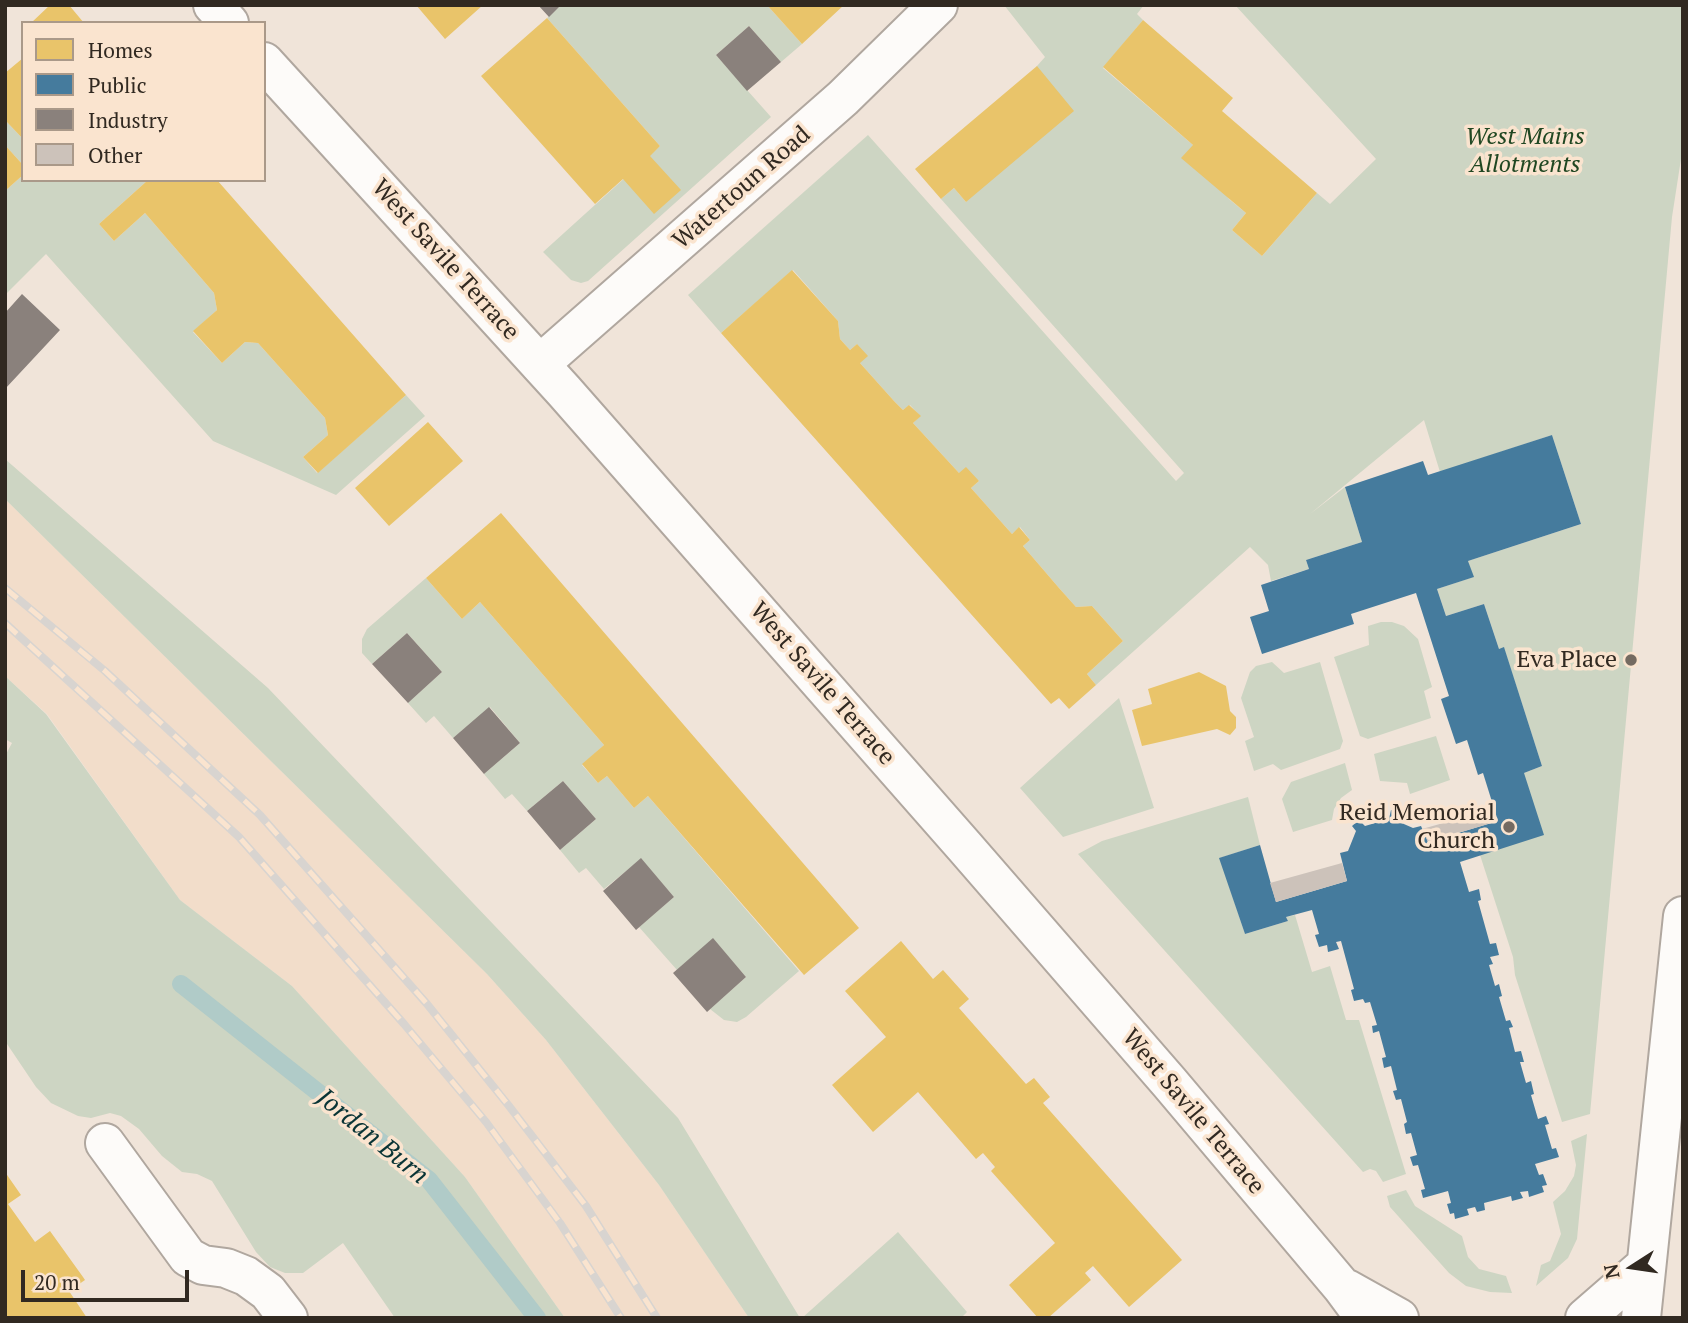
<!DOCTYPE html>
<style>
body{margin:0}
#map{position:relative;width:1688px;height:1323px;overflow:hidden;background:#f0e4d9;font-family:"PT Serif",serif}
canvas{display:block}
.frame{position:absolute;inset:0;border:7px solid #312921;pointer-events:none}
.legend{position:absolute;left:21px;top:21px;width:245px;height:161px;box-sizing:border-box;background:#fae4cf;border:2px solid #aa9989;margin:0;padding:9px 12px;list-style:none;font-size:21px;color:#312921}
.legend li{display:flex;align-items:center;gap:14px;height:35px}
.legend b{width:35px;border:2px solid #aa9989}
.north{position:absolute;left:1597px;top:1232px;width:70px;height:70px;-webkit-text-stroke:5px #fae4cf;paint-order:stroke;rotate:258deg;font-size:19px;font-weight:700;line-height:28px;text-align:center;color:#312921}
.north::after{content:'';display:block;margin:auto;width:24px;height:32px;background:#312921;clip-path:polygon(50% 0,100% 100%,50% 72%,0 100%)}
.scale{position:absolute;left:21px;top:1270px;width:168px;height:32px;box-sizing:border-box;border:4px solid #312921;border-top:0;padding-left:9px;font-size:21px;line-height:24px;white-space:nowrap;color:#312921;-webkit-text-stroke:5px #fae4cf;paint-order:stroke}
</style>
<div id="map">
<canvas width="1688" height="1323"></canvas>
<div class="frame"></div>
<ul class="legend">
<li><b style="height:19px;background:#e9c46a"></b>Homes</li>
<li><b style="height:19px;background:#457b9d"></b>Public</li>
<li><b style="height:19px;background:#8a817c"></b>Industry</li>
<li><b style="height:19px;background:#ccc2ba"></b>Other</li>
</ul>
<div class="north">N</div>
<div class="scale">20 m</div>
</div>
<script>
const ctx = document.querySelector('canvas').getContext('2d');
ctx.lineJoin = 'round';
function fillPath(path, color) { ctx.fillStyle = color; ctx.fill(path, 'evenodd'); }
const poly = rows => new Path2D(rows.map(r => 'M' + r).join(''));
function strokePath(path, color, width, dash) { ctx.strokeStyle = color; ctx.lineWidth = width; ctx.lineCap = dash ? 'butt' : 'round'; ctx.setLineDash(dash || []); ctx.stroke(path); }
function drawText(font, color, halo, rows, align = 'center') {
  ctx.font = font + ' "PT Serif",serif'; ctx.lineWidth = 7; ctx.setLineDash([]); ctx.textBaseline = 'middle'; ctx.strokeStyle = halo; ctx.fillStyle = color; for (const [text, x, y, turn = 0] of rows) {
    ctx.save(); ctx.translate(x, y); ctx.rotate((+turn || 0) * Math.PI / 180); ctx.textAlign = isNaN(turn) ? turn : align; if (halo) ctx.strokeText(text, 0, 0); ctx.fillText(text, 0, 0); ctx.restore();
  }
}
const built = poly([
 [5,499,487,974,546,1040,659,1185,749,1318,565,1318,465,1177,292,986,180,900,47,714,5,676]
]);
const green = poly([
 [561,5,767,5,802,44,781,62,749,26,716,55,771,117,588,281,581,283,571,280,543,252,660,146,547,18],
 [1004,5,1144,5,1137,14,1143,20,1103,68,1193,145,1229,199,1246,213,1232,230,1262,256,1317,193,1330,204,1376,159,1235,5,1683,5,1683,146,1672,217,1590,1114,1562,1122,1515,975,1513,957,1480,855,1524,773,1542,766,1504,648,1499,649,1484,604,1446,616,1437,589,1473,577,1468,561,1581,524,1552,435,1440,472,1424,420,1310,514,1345,487,1362,542,1306,560,1309,569,1271,581,1268,565,1250,547,1096,685,1087,674,1123,641,1092,606,1076,607,1059,588,1023,546,1030,540,1020,527,1012,534,971,488,979,481,959,473,925,436,913,423,920,416,910,405,903,410,894,401,860,363,857,344,850,350,840,339,838,321,793,270,721,333,688,295,868,135,1176,481,1184,473,941,199,954,188,966,202,1037,66,1045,57],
 [5,120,23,139,23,165,5,145],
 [23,175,23,180,148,180,99,224,114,241,145,213,214,293,217,310,193,332,222,363,245,342,258,343,325,418,328,435,303,457,317,473,406,395,425,416,336,495,213,441,46,254,5,295,5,191],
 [5,459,268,688,678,1118,800,1318,749,1318,659,1185,546,1040,487,974,5,499],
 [426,578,462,619,480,602,604,745,582,765,598,783,607,776,634,808,648,796,799,971,746,1017,737,1022,724,1020,710,1009,746,977,713,939,677,970,639,927,674,897,641,859,604,889,586,868,579,873,560,850,596,819,563,781,527,811,512,794,505,799,484,774,520,743,490,707,453,738,434,716,426,723,408,703,442,672,407,633,372,664,362,653,362,639,367,629],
 [1381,622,1392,622,1404,626,1418,639,1432,687,1424,691,1431,718,1368,739,1360,736,1334,657,1369,645,1368,626],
 [1272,662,1284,673,1320,662,1343,741,1340,749,1281,770,1273,764,1254,771,1245,741,1254,737,1241,698,1250,672,1256,666],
 [5,676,46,714,180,900,292,986,465,1177,565,1318,395,1318,343,1243,303,1273,285,1273,270,1267,256,1252,212,1181,197,1174,182,1172,162,1156,139,1129,121,1116,110,1113,91,1118,78,1116,51,1103,36,1087,5,1041,5,756,12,743,5,739],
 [1119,698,1154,808,1063,837,1020,788],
 [1436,736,1450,780,1410,794,1407,783,1380,781,1374,754],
 [1345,763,1352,790,1341,798,1334,809,1332,820,1293,832,1282,799,1291,782],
 [1248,797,1260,845,1220,858,1245,934,1288,921,1286,917,1295,915,1312,972,1330,966,1346,1020,1359,1020,1406,1174,1383,1182,1376,1171,1370,1169,1363,1172,1078,854,1102,841],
 [1587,1134,1577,1239,1568,1258,1536,1286,1541,1265,1550,1261,1561,1234,1553,1202,1565,1191,1574,1176,1576,1165,1571,1141],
 [1406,1190,1415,1206,1462,1236,1468,1257,1479,1269,1506,1276,1512,1293,1490,1292,1466,1286,1449,1273,1390,1207,1387,1196],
 [898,1232,967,1312,961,1318,802,1318]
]);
const homes = poly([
 [50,5,69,5,84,23,31,23],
 [416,5,483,5,445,39],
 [767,5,844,5,802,44],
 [547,18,660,146,650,156,681,190,654,214,623,179,595,204,481,76],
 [1143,20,1233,98,1222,111,1317,193,1262,256,1232,230,1246,213,1181,158,1193,145,1103,67],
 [23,58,23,139,5,120,5,73],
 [1037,66,1074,111,966,202,954,188,941,199,915,169],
 [5,145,23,165,23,175,5,191],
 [148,180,217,180,406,395,318,473,303,457,328,435,325,418,258,343,245,342,222,363,193,331,217,310,214,293,145,213,114,241,99,224],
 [792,270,838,321,840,339,850,350,857,344,868,356,860,363,894,401,903,410,909,405,921,416,913,423,925,436,959,473,966,467,979,481,971,488,1012,534,1019,527,1030,540,1023,546,1059,588,1076,607,1092,606,1123,641,1087,674,1096,685,1069,709,1059,698,1051,704,721,333],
 [428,422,463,461,389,526,355,488],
 [501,513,859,928,804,975,648,796,634,808,607,776,598,783,582,764,604,745,480,602,462,619,426,578],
 [1199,672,1226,686,1230,711,1236,717,1236,728,1230,735,1217,729,1142,746,1132,710,1152,704,1148,689],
 [901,941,933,979,943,970,969,999,959,1008,1026,1084,1034,1078,1050,1097,1043,1103,1182,1260,1129,1307,1093,1266,1085,1273,1091,1280,1048,1318,1038,1318,1009,1285,1055,1243,991,1171,995,1167,983,1153,976,1159,918,1092,873,1132,832,1085,886,1037,845,991],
 [5,1172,21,1195,8,1204,35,1242,50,1231,83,1277,85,1280,69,1291,87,1318,5,1318]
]);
const public = poly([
 [1552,435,1581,524,1468,561,1474,577,1437,589,1446,616,1484,604,1499,649,1504,647,1542,766,1524,773,1544,835,1460,862,1469,892,1479,889,1481,900,1478,901,1490,944,1496,943,1499,955,1490,957,1493,964,1489,965,1495,986,1499,984,1502,996,1499,997,1506,1021,1510,1020,1513,1027,1509,1028,1515,1052,1521,1051,1524,1062,1520,1062,1526,1083,1531,1081,1534,1094,1531,1095,1538,1119,1546,1116,1549,1124,1545,1125,1552,1149,1556,1148,1559,1157,1535,1164,1539,1175,1543,1174,1547,1185,1542,1186,1544,1192,1529,1197,1528,1191,1520,1192,1523,1198,1512,1201,1511,1196,1484,1203,1485,1210,1477,1212,1475,1207,1467,1209,1469,1215,1455,1219,1454,1213,1450,1214,1447,1204,1451,1203,1448,1191,1423,1198,1421,1190,1425,1189,1418,1165,1413,1166,1410,1157,1417,1155,1411,1133,1406,1134,1404,1124,1407,1122,1401,1099,1396,1100,1393,1091,1397,1090,1391,1066,1384,1068,1382,1058,1386,1057,1379,1031,1373,1033,1372,1026,1377,1025,1370,1002,1365,1003,1363,999,1354,1001,1351,990,1354,989,1341,941,1336,942,1339,949,1328,952,1327,945,1319,947,1315,935,1319,934,1312,910,1286,917,1288,921,1245,934,1219,858,1260,845,1276,902,1347,881,1340,853,1348,851,1356,831,1352,826,1359,820,1365,826,1389,819,1391,810,1398,811,1397,821,1413,828,1421,826,1428,842,1498,821,1483,773,1478,775,1467,740,1456,744,1441,699,1449,696,1416,593,1351,614,1354,624,1262,654,1250,617,1269,611,1261,585,1309,569,1306,560,1362,542,1345,487,1423,461,1428,475]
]);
const industry = poly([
 [538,5,561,5,549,17],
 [749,26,781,62,747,91,716,55],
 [22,294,60,330,5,389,5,313],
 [407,633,442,672,408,703,372,664],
 [489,707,520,743,484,774,453,738],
 [563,781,596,819,560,850,527,811],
 [641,858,674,897,636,930,603,891],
 [713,938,746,977,707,1012,673,973]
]);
const stream = poly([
 [181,984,429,1180,537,1318]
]);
const building = poly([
 [1493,809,1498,821,1428,842,1422,829],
 [1342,863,1347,881,1276,902,1270,883]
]);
const minor = poly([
 [540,364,843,98,938,5],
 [105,1143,188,1257,203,1265,226,1268,246,1276,268,1292,288,1318]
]);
const tertiary = poly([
 [213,5,229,23],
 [264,62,564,391,964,846,1169,1082,1342,1287,1365,1318],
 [1347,1289,1399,1318],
 [1585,1318,1646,1265],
 [1641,1318,1683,916]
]);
const rail = poly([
 [5,588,105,671,260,815,427,1004,509,1106,586,1206,657,1318],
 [5,623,239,837,404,1024,486,1122,560,1223,621,1318]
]);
const markers = [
 [1631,660,7,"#746a61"],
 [1509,827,7,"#746a61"]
];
const parkNames = [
 ["West Mains",1525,137],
 ["Allotments",1525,165]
];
const streetNames = [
 ["Watertoun Road",742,188,-41],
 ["West Savile Terrace",445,260,48],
 ["West Savile Terrace",822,684,49],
 ["West Savile Terrace",1193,1112,50]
];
const poiNames = [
 ["Eva Place",1617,660],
 ["Reid Memorial",1495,813],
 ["Church",1495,841]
];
const waterNames = [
 ["Jordan Burn",372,1137,39]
];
fillPath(built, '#f2ddca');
fillPath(green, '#cdd5c3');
fillPath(homes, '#e9c46a');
fillPath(public, '#457b9d');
fillPath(industry, '#8a817c');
strokePath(stream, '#b0cbc8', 18);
fillPath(building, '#ccc2ba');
strokePath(minor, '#b0a79f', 42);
strokePath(tertiary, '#b0a79f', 42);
strokePath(minor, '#fdfbf9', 38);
strokePath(tertiary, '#fdfbf9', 38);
strokePath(rail, '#d8d4d0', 8);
strokePath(rail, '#fae4cf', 5, [16]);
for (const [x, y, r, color] of markers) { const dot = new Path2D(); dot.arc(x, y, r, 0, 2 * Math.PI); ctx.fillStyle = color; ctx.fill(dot); strokePath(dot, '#fae4cf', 2.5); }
drawText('italic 24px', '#204722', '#fae4cf', parkNames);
drawText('24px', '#312921', '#fae4cf', streetNames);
drawText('24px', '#312921', '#fae4cf', poiNames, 'right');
drawText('italic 26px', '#093436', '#fae4cf', waterNames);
</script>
